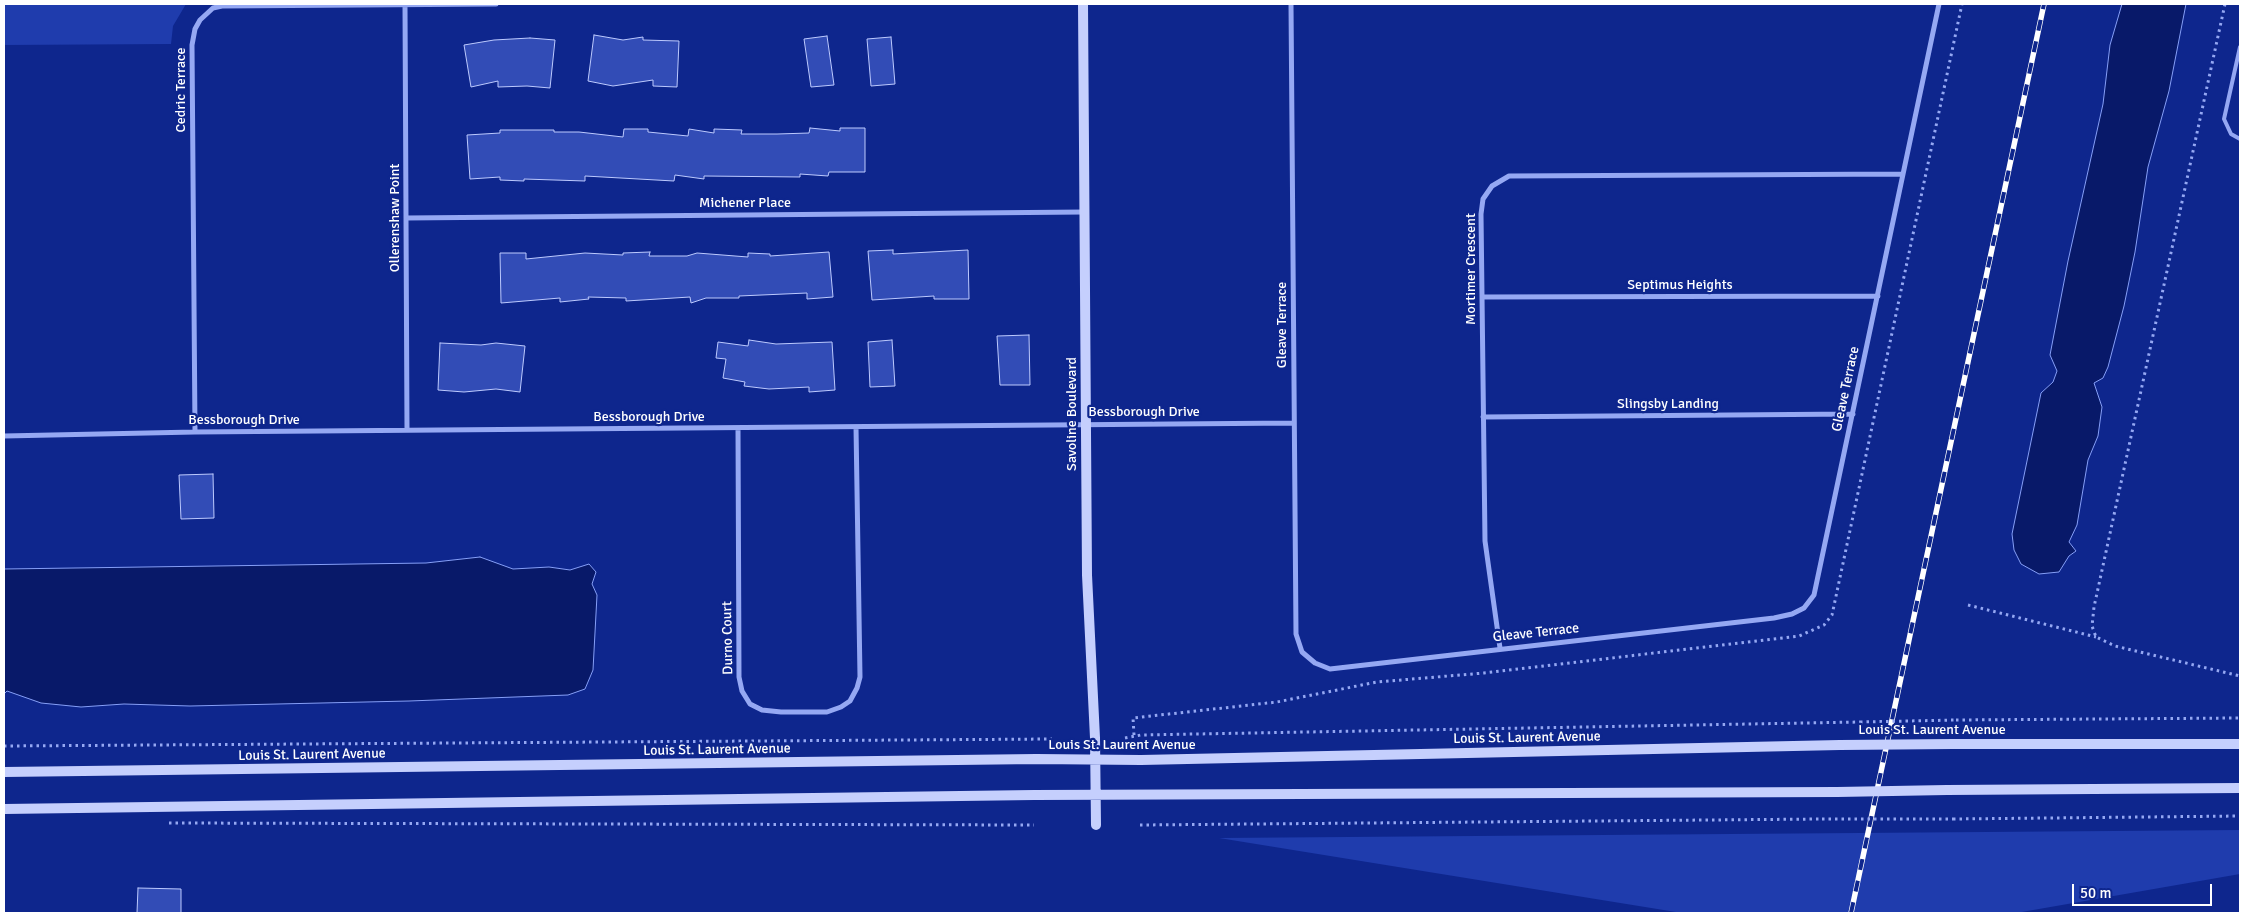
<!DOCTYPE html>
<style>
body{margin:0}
#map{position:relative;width:2244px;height:917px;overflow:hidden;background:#0e268d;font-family:Signika,sans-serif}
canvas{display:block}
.frame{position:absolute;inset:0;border:5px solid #fff;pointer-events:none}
.scale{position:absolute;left:2072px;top:884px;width:140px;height:22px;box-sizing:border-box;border:2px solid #fff;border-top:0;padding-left:6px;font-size:15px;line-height:18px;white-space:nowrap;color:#fff;-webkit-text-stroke:4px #0e268d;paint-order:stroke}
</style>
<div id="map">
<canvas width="2244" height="917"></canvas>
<div class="frame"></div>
<div class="scale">50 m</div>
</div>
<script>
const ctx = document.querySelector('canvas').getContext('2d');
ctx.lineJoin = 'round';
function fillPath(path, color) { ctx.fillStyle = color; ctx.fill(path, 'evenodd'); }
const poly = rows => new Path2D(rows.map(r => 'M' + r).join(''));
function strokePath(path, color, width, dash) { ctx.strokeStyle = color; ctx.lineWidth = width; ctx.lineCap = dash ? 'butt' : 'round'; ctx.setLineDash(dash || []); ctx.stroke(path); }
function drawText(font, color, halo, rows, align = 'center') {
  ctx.font = font + ' Signika,sans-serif'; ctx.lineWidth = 4.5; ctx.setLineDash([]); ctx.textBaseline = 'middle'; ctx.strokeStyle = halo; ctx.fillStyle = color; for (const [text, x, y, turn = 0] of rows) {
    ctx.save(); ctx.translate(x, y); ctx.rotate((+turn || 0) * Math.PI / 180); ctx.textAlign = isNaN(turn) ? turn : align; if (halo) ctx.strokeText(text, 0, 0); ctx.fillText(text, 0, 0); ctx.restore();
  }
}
const green = poly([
 [4,4,186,4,173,26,171,44,4,45],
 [2240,830,2240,874,2016,913,1682,913,1219,838]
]);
const water = poly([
 [2122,4,2186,4,2169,91,2148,167,2135,252,2124,306,2108,367,2103,378,2094,383,2102,407,2098,436,2088,460,2077,525,2069,542,2076,551,2069,556,2059,572,2039,574,2021,564,2014,550,2012,534,2041,393,2053,382,2057,371,2050,355,2068,261,2103,104,2110,45,2122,4],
 [480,557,513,569,549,567,570,570,589,564,596,572,592,584,597,595,593,670,585,689,568,695,409,701,190,706,124,704,81,707,41,703,7,691,4,694,4,569,426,563,480,557]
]);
const building = poly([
 [594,35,623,40,643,37,643,40,679,41,677,87,653,86,653,80,613,86,588,81,594,35],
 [827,36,834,85,811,87,804,39,827,36],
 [891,37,895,84,871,86,867,39,891,37],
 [530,38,555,40,550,88,527,86,498,87,498,81,471,87,464,45,494,40,530,38],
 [810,128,840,131,840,128,865,128,865,172,829,172,828,176,800,174,800,177,704,176,704,179,675,175,674,181,585,176,585,181,524,179,524,181,500,180,500,177,470,179,467,135,500,133,500,130,554,130,554,132,579,132,623,137,624,129,648,129,648,132,688,136,689,129,714,133,714,129,742,130,741,134,777,134,809,133,810,128],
 [893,250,893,254,968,250,969,299,934,299,934,296,872,300,868,251,893,250],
 [650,252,649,256,687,256,697,253,748,257,748,253,770,254,770,256,829,252,833,297,807,299,807,293,739,296,739,298,706,298,691,303,690,297,626,301,626,298,588,297,589,299,560,302,560,298,501,303,500,253,526,253,526,259,585,253,623,255,623,253,650,252],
 [1029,335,1030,385,1000,385,997,336,1029,335],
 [749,340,776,344,832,342,835,390,809,392,809,387,769,389,744,386,745,382,723,378,726,359,716,358,718,342,748,346,749,340],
 [892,340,895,386,870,387,868,342,892,340],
 [440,343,481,345,496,343,525,346,520,392,496,389,464,392,438,390,440,343],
 [213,474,214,518,181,519,179,475,213,474],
 [138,888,181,889,181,913,137,913,138,888]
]);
const path = poly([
 [2225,4,2094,607,2092,626,2096,637,2115,646,2240,676],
 [1968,605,2096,637],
 [1956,720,2240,718],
 [1134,735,1133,718,1277,702,1377,682,1484,673,1799,636,1824,625,1832,615,1962,4],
 [1125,738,1141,735,1860,722],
 [4,746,1052,739],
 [1953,819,2240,816],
 [169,823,1034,825],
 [1140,825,1822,819]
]);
const lane = poly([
 [2240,47,2224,119,2231,134,2240,139]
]);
const street = poly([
 [1291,4,1296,634,1302,652,1315,663,1330,669,1774,618,1792,614,1804,608,1814,595,1939,4],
 [405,5,407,430],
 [406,218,1084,212],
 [1482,297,1878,296],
 [1483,417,1853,414],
 [738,428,739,677,742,691,750,704,762,710,781,712,827,712,841,707,850,701,857,688,860,677,856,427],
 [195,432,192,45,195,29,200,20,213,8,222,6,496,4],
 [4,436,195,432,1294,423],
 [1500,648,1485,541,1481,214,1483,199,1492,186,1509,176,1903,174]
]);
const secondary = poly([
 [1083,4,1087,575,1095,738,1096,825],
 [1953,744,2240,744],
 [4,772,1036,759,1141,760,1840,745],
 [1947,790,2240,788],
 [4,809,1034,795,1837,792]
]);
const rail = poly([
 [1851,913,2044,4]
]);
const pathBridge = poly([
 [1860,722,1956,720],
 [1822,819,1953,819]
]);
const secondaryBridge = poly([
 [1840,745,1953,744],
 [1837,792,1947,790]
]);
const streetNames = [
 ["Cedric Terrace",181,90,-90],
 ["Michener Place",745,203],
 ["Ollerenshaw Point",395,218,-90],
 ["Mortimer Crescent",1471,269,-90],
 ["Septimus Heights",1680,285],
 ["Gleave Terrace",1282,325,-90],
 ["Gleave Terrace",1846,389,-78],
 ["Slingsby Landing",1668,404],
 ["Bessborough Drive",1144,412],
 ["Savoline Boulevard",1072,414,-90],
 ["Bessborough Drive",649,417],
 ["Bessborough Drive",244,420],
 ["Gleave Terrace",1536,633,-6],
 ["Durno Court",728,638,-91],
 ["Louis St. Laurent Avenue",1932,730],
 ["Louis St. Laurent Avenue",1527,738,-1],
 ["Louis St. Laurent Avenue",1122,745],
 ["Louis St. Laurent Avenue",717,750,-1],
 ["Louis St. Laurent Avenue",312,755,-1]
];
fillPath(green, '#1f3cad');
fillPath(water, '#081969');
strokePath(water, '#869ff7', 1);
fillPath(building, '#324cb6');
strokePath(building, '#bdcafe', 1);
strokePath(path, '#95a8f3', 3, [2.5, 4]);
strokePath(lane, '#95a8f3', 4);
strokePath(street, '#95a8f3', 5);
strokePath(secondary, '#c5cffd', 10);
strokePath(rail, '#fff', 5.5);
strokePath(rail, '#0e268d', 4, [11]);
strokePath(pathBridge, '#95a8f3', 3, [2.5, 4]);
strokePath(secondaryBridge, '#c5cffd', 10);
drawText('14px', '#fff', '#0e268d', streetNames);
</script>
